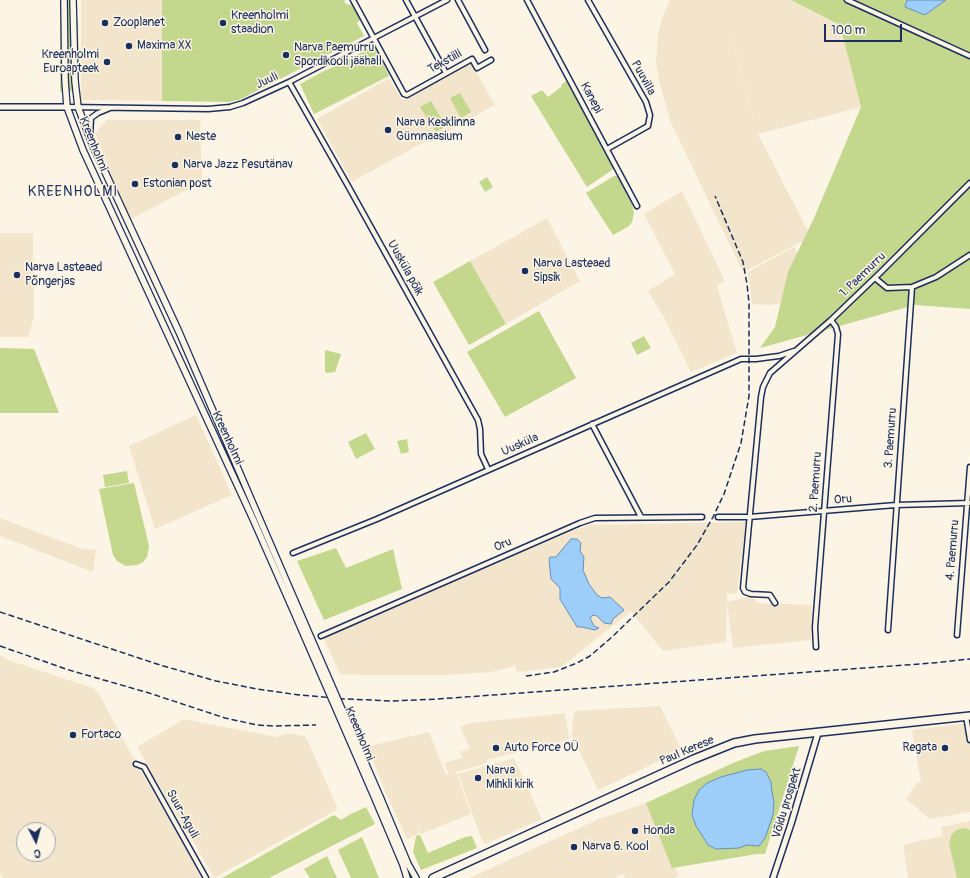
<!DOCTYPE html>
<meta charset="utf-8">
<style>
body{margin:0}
#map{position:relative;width:970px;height:878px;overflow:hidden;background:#fcf5e5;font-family:Pangolin,sans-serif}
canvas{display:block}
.north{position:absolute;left:16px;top:822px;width:40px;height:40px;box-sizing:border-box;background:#fcf5e5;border:1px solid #a2a6af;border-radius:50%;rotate:174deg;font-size:11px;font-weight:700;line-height:16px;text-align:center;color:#1b2f5e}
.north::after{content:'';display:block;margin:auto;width:14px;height:18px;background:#1b2f5e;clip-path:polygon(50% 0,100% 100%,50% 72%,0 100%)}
.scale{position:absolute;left:824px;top:24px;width:78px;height:18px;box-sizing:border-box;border:2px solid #1b2f5e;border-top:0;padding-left:5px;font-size:12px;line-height:14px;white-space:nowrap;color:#1b2f5e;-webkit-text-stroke:3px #fcf5e5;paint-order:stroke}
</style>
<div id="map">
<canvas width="970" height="878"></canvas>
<div class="north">С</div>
<div class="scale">100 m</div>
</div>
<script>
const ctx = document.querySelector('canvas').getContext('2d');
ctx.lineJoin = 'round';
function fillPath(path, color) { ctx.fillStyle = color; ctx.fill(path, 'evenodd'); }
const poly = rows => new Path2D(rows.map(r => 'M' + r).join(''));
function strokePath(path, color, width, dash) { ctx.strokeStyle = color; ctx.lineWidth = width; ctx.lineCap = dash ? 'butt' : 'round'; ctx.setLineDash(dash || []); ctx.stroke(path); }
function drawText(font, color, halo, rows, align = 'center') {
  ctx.font = font + ' Pangolin,sans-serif'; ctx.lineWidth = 3; ctx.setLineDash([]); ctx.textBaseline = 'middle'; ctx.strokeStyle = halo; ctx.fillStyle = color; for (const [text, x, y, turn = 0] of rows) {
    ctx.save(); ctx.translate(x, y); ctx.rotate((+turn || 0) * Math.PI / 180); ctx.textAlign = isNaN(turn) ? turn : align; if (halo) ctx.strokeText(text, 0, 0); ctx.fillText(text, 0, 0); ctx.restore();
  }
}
const built = poly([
 [81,0,162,0,162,101,81,100],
 [670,0,791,0,840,25,861,107,758,134,811,237,743,272,671,123,660,84,656,64,658,35,662,18],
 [727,19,756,128,744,85],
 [470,61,495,105,428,143,426,141,352,182,317,119,389,78,402,100],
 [107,120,200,120,202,182,129,220,95,133],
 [682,191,725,281,717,286,737,353,691,372,663,316,648,291,675,274,644,214],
 [547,218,580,281,506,324,470,261],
 [0,233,33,233,34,317,28,337,0,337],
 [794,247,818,291,795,302,768,305,752,304,748,272],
 [196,415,232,495,155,529,129,446],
 [0,518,82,549,96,550,93,572,0,536],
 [746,522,737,593,727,594,727,602,752,596,758,603,812,605,811,640,733,648,727,604,726,642,663,651,631,611,561,667,517,672,515,666,491,672,447,675,363,675,340,674,322,635,588,525],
 [0,655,8,660,93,688,99,694,130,752,203,878,3,878,0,873],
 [24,830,48,830,48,854,24,854],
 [660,706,682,750,598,790,572,736,573,719,574,711],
 [565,713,569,739,486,760,487,763,456,772,471,814,421,834,417,825,419,834,407,839,387,796,368,749,374,745,429,732,446,775,449,774,444,763,462,758,460,752,470,748,460,727,471,723],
 [184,719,276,737,289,733,306,737,338,809,214,878,193,841,190,839,137,747],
 [968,723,970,736,970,812,930,819,906,799,917,783,921,782,912,730],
 [514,758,542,819,485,844,481,838,458,774],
 [646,803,679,876,674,878,625,878,623,874,614,878,469,878,599,819],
 [970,821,970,878,908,878,903,845,942,836,941,827]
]);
const green = poly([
 [60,0,62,0,62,92,60,91],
 [67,0,70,0,72,91,69,92,67,82],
 [162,0,346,0,344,1,346,4,352,5,360,17,360,20,357,23,364,36,241,99,230,102,162,101],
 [791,0,907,0,905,7,925,15,946,0,970,0,970,309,915,305,760,348,775,327,788,272,814,218,861,107,840,25],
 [78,18,79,87,78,90,75,20],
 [373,46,379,55,389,76,314,114,300,84,324,71,344,62],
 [568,80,613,168,612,170,587,187,531,96,542,90,548,97,561,87,562,84],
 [460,93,471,112,461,118,450,98],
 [431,101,446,126,436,132,420,107],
 [614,176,617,176,619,177,632,204,634,213,632,222,629,226,613,235,586,193],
 [487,177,493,187,485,192,479,182],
 [470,261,506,324,469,345,433,282],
 [539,311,576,378,505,417,467,352],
 [644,336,651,348,637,355,631,343],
 [0,348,34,349,59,413,0,413],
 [325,350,341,354,335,372,327,373,325,372],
 [366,433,375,449,356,459,348,442],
 [407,439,409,452,401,454,397,441],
 [127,471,129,483,105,487,103,475],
 [134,483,149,546,147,557,143,562,137,565,126,566,117,561,113,555,99,489],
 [336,548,346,568,393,549,402,589,324,620,297,561],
 [799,746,765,854,757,854,672,868,646,803,733,763,764,751],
 [366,807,375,824,269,878,222,878,334,815,341,820,351,814],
 [965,828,970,830,970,878,957,878,949,843,952,834,958,829],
 [420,835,428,853,465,837,472,836,477,848,421,870,413,852,416,836],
 [362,837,379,878,351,878,338,850],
 [327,856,337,878,310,878,304,869]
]);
const water = poly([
 [907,0,946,0,925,15,905,7,907,0],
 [571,539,577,539,581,543,580,551,584,557,583,570,589,584,597,595,602,598,610,597,624,610,613,619,611,624,604,623,597,616,593,615,590,618,594,626,599,628,595,630,582,627,577,627,560,599,560,588,551,579,549,560,550,557,556,557,571,539],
 [761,769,766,772,771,782,772,792,774,802,773,815,765,838,759,846,747,845,739,848,716,849,708,845,696,826,692,815,694,800,699,790,707,783,721,777,747,770,761,769]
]);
const minor = poly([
 [353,0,404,94,407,95,472,59,477,68,491,60],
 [406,0,446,73],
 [458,0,485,50],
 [527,0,637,206],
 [588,0,646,102,650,115,648,126,607,149],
 [847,0,970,56],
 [289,82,347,184,478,420,480,429,481,454,488,469],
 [67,107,208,109,230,107,243,103,289,82,447,0],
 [90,136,91,118,98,113,110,108],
 [875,278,887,288,912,287,936,277,970,255],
 [592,424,641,517],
 [718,517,749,517,896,505,970,503],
 [293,553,377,519,741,359,756,359,779,356,794,351],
 [775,603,770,595,751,594,745,592,743,588,761,397,763,387,770,373,831,320,881,272,970,183],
 [888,630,912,287],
 [957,635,970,467],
 [321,636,580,523,595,518,702,517],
 [816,647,815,627,838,334,836,327,831,320],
 [966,716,970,740],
 [136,764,144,767,206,878]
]);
const tertiary = poly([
 [0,107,67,107],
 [773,878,791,824,818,733]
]);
const secondary = poly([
 [64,0,65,80,67,107,83,150,253,519,290,603],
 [73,0,75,81,78,107,93,146,179,332,295,601],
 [381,799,408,864,416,878],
 [376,801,403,865,407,878]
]);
const trunk = poly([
 [433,878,694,759,734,743,755,739,970,716]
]);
const rail = poly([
 [0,612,160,665,216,681,257,689,299,695,346,699,392,701,438,699,933,663,970,659],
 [0,646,69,670,149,693,225,718,257,725,274,726,316,725],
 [526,676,554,672,577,663,590,656,612,637,669,582,697,545,713,517,724,494,741,443,749,396,749,303,747,284,743,262,715,196]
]);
const secondaryBridge = poly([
 [295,601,381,799],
 [290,603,376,801]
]);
const markers = [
 [105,23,4,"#1b2f5e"],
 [223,23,4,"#1b2f5e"],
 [129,46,4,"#1b2f5e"],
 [286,55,4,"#1b2f5e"],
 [107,62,4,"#1b2f5e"],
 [388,130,4,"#1b2f5e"],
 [178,137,4,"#1b2f5e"],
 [175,165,4,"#1b2f5e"],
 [135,184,4,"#1b2f5e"],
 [525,271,4,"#1b2f5e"],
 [17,275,4,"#1b2f5e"],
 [73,735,4,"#1b2f5e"],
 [496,748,4,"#1b2f5e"],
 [945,748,4,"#1b2f5e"],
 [478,778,4,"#1b2f5e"],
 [635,831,4,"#1b2f5e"],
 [574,847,4,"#1b2f5e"]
];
const poiNames = [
 ["Kreenholmi",231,16],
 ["staadion",231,30],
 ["Zooplanet",113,23],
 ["Maxima XX",137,46],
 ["Narva Paemurru",294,48],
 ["Spordikooli jäähall",294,62],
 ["Kreenholmi",99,55,"right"],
 ["Euroapteek",99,69,"right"],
 ["Narva Kesklinna",396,123],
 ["Gümnaasium",396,137],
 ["Neste",186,137],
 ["Narva Jazz Pesutänav",183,165],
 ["Estonian post",143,184],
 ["Narva Lasteaed",533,264],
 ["Sipsik",533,278],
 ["Narva Lasteaed",25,268],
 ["Põngerjas",25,282],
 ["Fortaco",81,735],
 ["Auto Force OÜ",504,748],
 ["Regata",937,748,"right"],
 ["Narva",486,771],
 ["Mihkli kirik",486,785],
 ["Honda",643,831],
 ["Narva 6. Kool",582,847]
];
const streetNames = [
 ["Tekstiili",445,62,-29],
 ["Puuvilla",643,78,61],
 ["Juuli",267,81,-25],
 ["Kanepi",591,98,62],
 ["Kreenholmi",93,144,68],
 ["Uusküla põik",405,268,61],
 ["1. Paemurru",863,275,-44],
 ["Kreenholmi",227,438,65],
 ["3. Paemurru",891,438,-86],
 ["Uusküla",520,445,-24],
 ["2. Paemurru",816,482,-86],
 ["Oru",843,500,-5],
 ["Oru",503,545,-23],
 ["4. Paemurru",953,550,-85],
 ["Kreenholmi",359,734,67],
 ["Paul Kerese",687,751,-23],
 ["Võidu prospekt",787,803,-73],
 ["Suur-Aguli",182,814,61]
];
const quarterNames = [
 ["KREENHOLMI",73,192]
];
fillPath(built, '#f2e5cb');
fillPath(green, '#c3d78d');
fillPath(water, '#9ccef9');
strokePath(water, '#688ebb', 1);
strokePath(minor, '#1b2f5e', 7);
strokePath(tertiary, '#1b2f5e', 8);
strokePath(secondary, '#1b2f5e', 8);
strokePath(trunk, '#1b2f5e', 10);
strokePath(minor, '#fcf5e5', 4);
strokePath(tertiary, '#fcf5e5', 5);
strokePath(secondary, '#fcf5e5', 5.5);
strokePath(trunk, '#fcf5e5', 7);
strokePath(rail, '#1b2f5e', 1.5, [6, 3]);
strokePath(secondaryBridge, '#1b2f5e', 8, []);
strokePath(secondaryBridge, '#fcf5e5', 5.5);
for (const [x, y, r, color] of markers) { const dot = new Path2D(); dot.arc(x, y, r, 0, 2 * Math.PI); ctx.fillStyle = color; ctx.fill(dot); strokePath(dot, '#fcf5e5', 1.5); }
drawText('12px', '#1b2f5e', '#fcf5e5', poiNames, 'left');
drawText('12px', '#1b2f5e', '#fcf5e5', streetNames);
ctx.letterSpacing = '1px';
drawText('14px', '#1b2f5e', '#fcf5e5', quarterNames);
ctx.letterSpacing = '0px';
</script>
